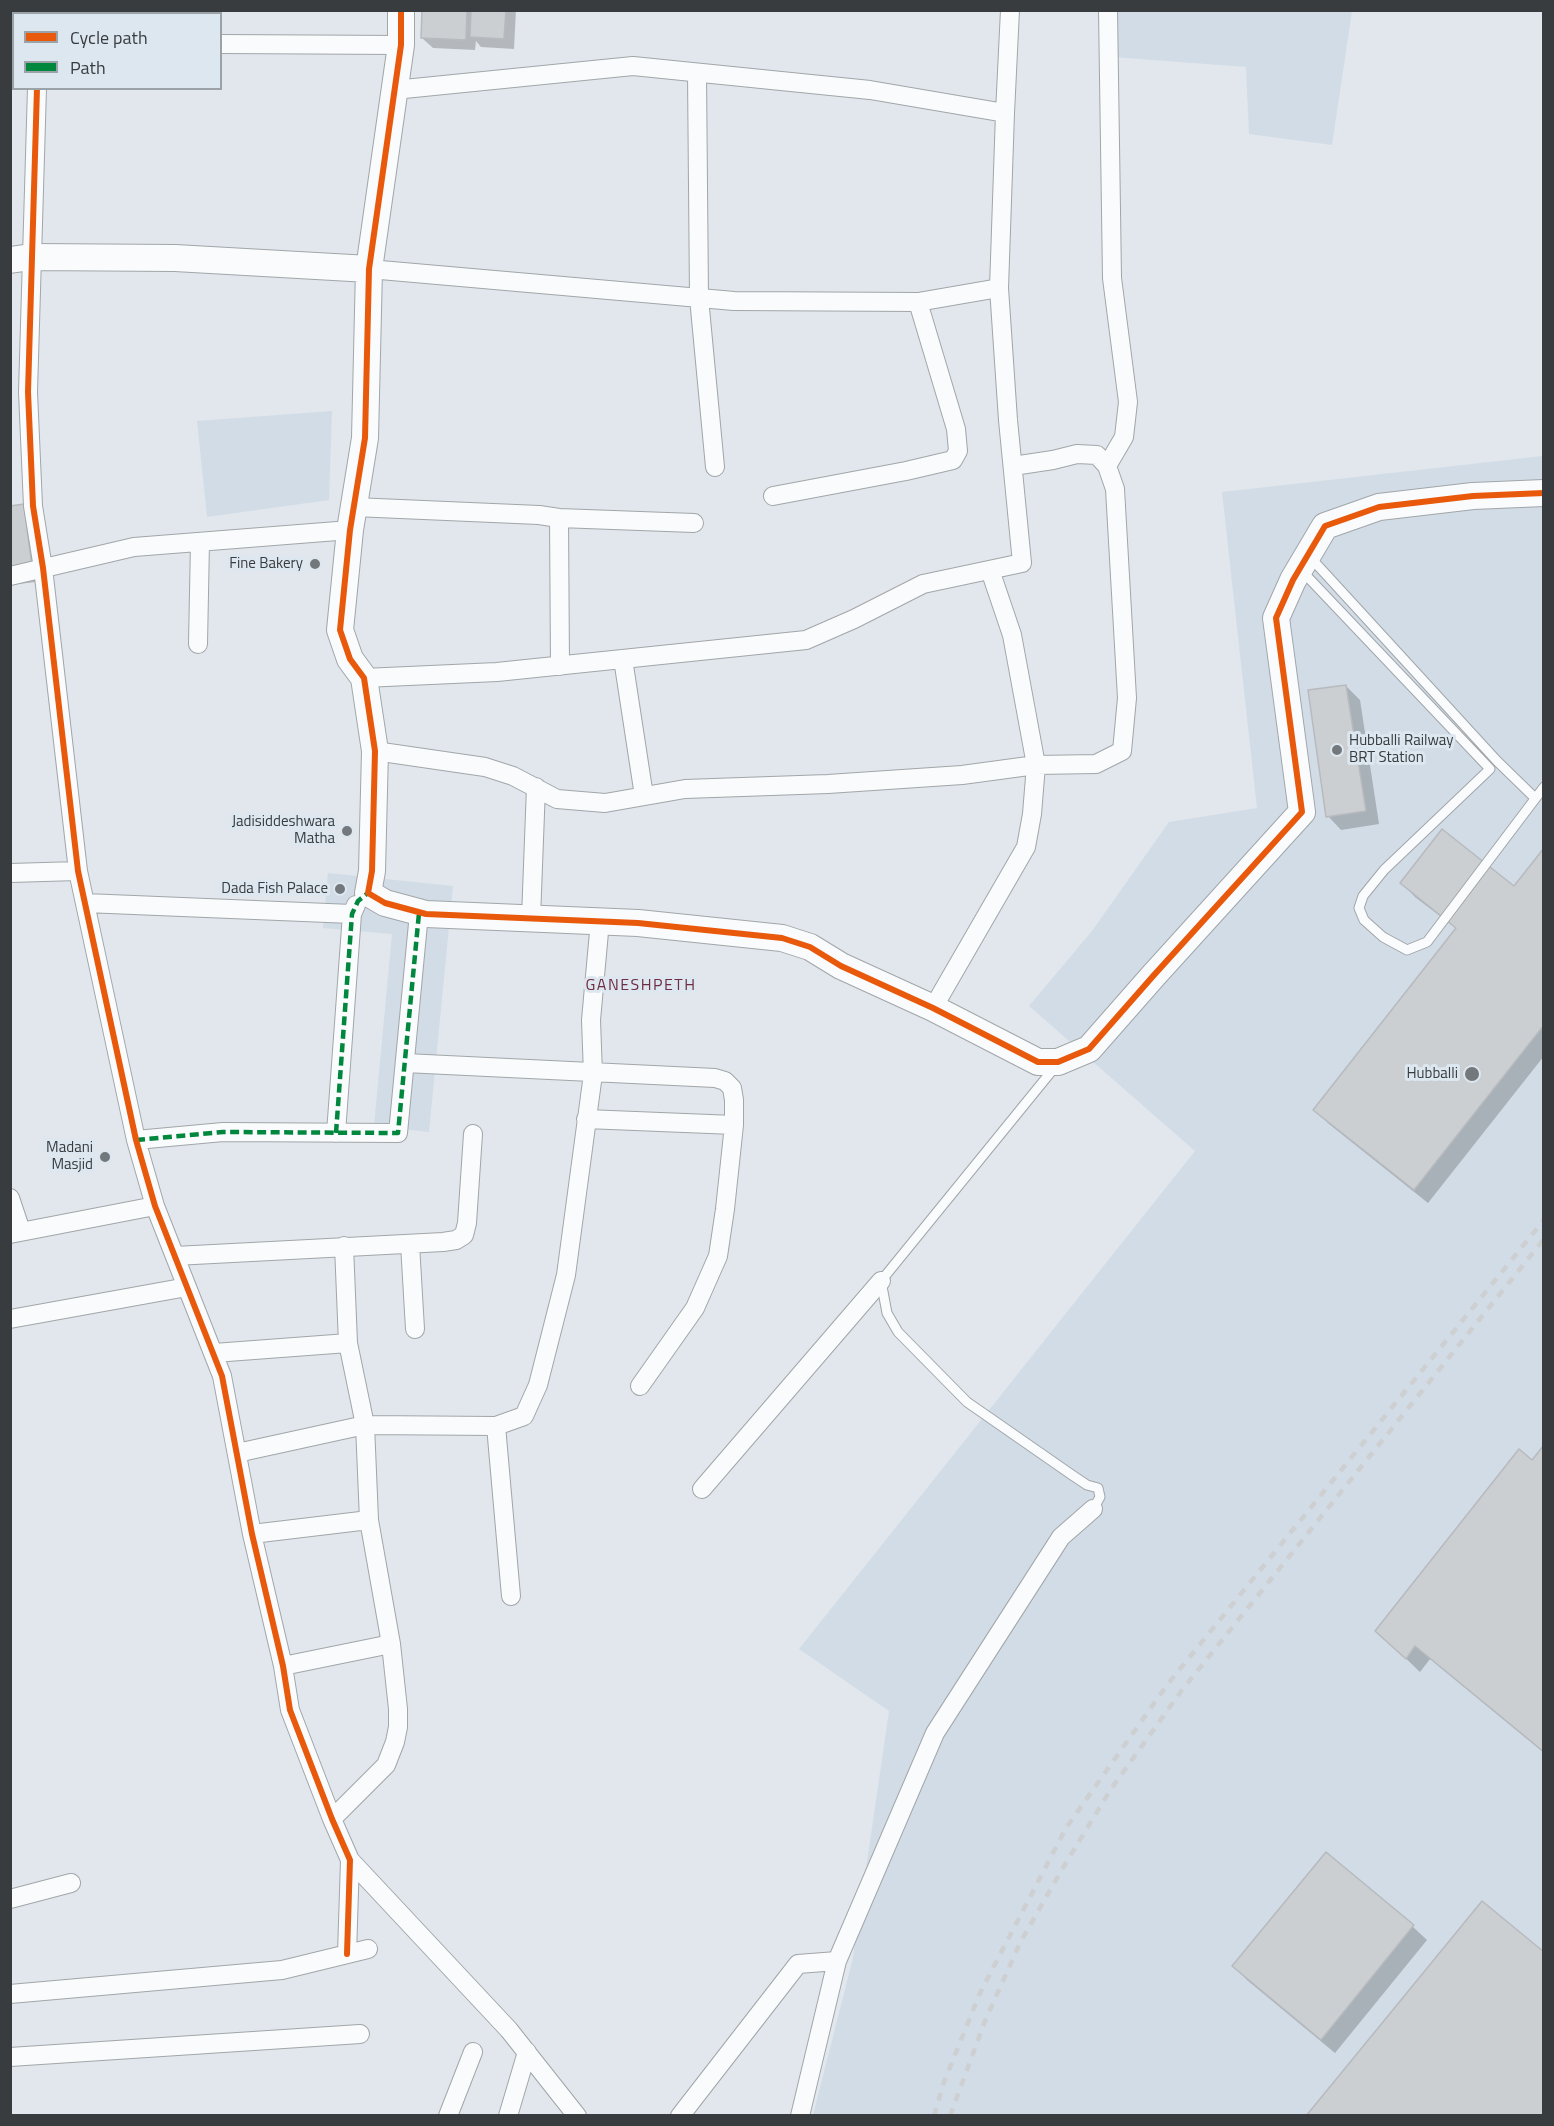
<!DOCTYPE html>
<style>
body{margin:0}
#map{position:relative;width:1554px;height:2126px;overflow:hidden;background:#e1e7ec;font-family:"Titillium Web",sans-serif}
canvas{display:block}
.frame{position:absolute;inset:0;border:12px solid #383c3f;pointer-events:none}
.legend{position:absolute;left:12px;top:12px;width:210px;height:78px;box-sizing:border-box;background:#dde7f0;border:2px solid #9ba3a9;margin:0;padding:8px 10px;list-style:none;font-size:18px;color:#383c3f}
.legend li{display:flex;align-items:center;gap:12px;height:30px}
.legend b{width:30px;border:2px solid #9ba3a9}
</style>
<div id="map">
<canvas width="1554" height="2126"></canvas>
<div class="frame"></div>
<ul class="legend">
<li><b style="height:8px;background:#e8590c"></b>Cycle path</li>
<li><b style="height:8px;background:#00873e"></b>Path</li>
</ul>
</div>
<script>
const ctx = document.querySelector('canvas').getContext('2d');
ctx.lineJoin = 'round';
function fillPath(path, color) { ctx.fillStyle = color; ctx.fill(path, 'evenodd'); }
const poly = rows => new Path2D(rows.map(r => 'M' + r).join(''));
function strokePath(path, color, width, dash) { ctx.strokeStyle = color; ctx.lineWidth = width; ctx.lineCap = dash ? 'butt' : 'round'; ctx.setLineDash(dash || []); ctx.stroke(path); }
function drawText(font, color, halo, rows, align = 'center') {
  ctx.font = font + ' "Titillium Web",sans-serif'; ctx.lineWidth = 6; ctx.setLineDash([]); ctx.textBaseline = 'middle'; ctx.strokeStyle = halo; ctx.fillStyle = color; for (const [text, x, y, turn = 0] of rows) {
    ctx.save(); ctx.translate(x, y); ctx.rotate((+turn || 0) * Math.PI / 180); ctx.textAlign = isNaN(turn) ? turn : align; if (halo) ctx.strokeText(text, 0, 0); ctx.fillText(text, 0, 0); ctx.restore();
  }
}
const built = poly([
 [1117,11,1352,11,1332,145,1249,134,1246,67,1113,57],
 [332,411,329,500,207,517,197,421],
 [1543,456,1543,2115,813,2115,853,1958,889,1711,799,1649,1195,1151,1029,1006,1092,931,1169,822,1257,808,1222,492],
 [328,873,453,886,429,1132,374,1126,392,934,323,928]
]);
const shadow = poly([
 [423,10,516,10,514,49,481,47,476,41,475,50,433,48,422,38],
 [23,506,45,581,10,585,10,508],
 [1346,686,1360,700,1379,824,1341,830,1328,816],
 [1544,850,1544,1056,1428,1203,1329,1124,1315,1110,1457,929,1415,897,1402,883,1514,888],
 [1544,1448,1544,1753,1430,1659,1420,1672,1391,1644],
 [1326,1854,1413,1927,1427,1940,1335,2053,1247,1980,1234,1966]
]);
const building = poly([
 [422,10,467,10,466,40,421,38,422,10],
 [471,10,506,10,504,39,470,37,471,10],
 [24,504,32,567,10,570,10,506,24,504],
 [1346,685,1366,811,1326,817,1308,690,1346,685],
 [1442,829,1514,886,1544,848,1544,1025,1414,1190,1313,1110,1456,928,1400,883,1442,829],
 [1544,1445,1544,1752,1415,1646,1406,1659,1375,1631,1519,1449,1532,1460,1544,1445],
 [1326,1852,1414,1925,1321,2040,1232,1966,1326,1852],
 [1482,1901,1544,1952,1544,2116,1306,2116,1482,1901]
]);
const lane = poly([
 [1310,557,1497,761,1535,798],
 [1302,571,1490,769,1384,870,1363,896,1359,908,1364,920,1383,937,1407,950,1427,942,1544,787],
 [1055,1067,881,1281,887,1313,898,1332,967,1402,1072,1475,1087,1485,1098,1488,1100,1497,1093,1509]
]);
const street = poly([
 [40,14,40,10],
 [10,34,14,34],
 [220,44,401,45],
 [697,73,699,298,715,467],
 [37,88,28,392,33,506,43,568,78,871,136,1140,155,1206,222,1376,252,1534,283,1666,290,1710,332,1819,350,1860,347,1954],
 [1005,113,1010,10],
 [369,269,734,301,918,302,999,288],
 [1107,466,1124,437,1128,402,1112,278,1108,10],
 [773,496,906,471,953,460,958,451,956,429,918,302],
 [354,507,539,515,559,518,694,523],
 [559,518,560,666],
 [10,576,134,547,350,530],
 [198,644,200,542],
 [623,659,644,796],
 [364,678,497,672,806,640,854,619,923,584,1022,563,1008,420,999,288,1005,113,870,90,633,66,394,90],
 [375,751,485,767,513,776,557,799,605,803,685,789,828,784,962,775,1036,765,1096,764,1122,751,1127,698,1115,489,1107,466,1097,455,1077,454,1053,460,1013,466],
 [10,873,78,871],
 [85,903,352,914],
 [531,918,536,787],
 [933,1008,1026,847,1032,814,1036,765,1012,635,990,570],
 [405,1063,715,1078,725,1081,732,1088,734,1100,734,1125,725,1209,718,1256,695,1308,640,1386],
 [586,1119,734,1125],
 [336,1133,352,914,356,905],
 [136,1140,223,1132,398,1133,419,913],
 [10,1198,21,1231],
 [10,1234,155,1206],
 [410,1244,415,1329],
 [175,1256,443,1242,456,1240,464,1235,467,1223,473,1134],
 [10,1319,187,1287],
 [214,1353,348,1343],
 [496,1426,511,1596],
 [237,1453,365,1425,496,1426,524,1416,538,1385,566,1275,593,1074,591,1020,600,921],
 [702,1489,881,1281],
 [252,1534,369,1520],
 [283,1666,391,1644,369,1520,365,1425,348,1343,344,1246],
 [332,1819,386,1765,395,1742,398,1727,398,1709,391,1644],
 [350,1860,509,2030,577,2116],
 [10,1899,71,1883],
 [10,1994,282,1970,368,1949],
 [10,2057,360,2034],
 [448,2116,473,2052],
 [508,2116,527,2052],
 [680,2116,798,1964,837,1961],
 [800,2116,837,1961,935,1733,1061,1537,1093,1509]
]);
const secondary = poly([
 [401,10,401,45,369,269,365,438,350,530,340,630,350,659,364,678,375,751,372,871,368,893,385,903,426,914,638,923,782,938,810,947,841,966,933,1008,1038,1062,1058,1062,1089,1049,1154,975,1302,812,1276,618,1293,580,1325,526,1379,507,1473,496,1544,493],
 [10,260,31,257,175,258,369,269]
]);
const rail = poly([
 [934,2116,944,2082,980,1993,1066,1828,1167,1685,1544,1220],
 [950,2116,985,2021,1020,1943,1061,1871,1111,1789,1182,1690,1544,1239]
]);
const quiet = poly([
 [336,1133,352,914,358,901,368,893],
 [136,1140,223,1132,398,1133,419,913]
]);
const cycleway = poly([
 [401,10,401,45,369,269,365,438,350,530,340,630,350,659,364,678,375,751,372,871,368,893,385,903,426,914,638,923,782,938,810,947,841,966,933,1008,1038,1062,1058,1062,1089,1049,1154,975,1302,812,1276,618,1293,580,1325,526,1379,507,1473,496,1544,493],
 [37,88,28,392,33,506,43,568,78,871,136,1140,155,1206,222,1376,252,1534,283,1666,290,1710,332,1819,350,1860,347,1954]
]);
const markers = [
 [315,564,6,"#73787c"],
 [1337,750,6,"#73787c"],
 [347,831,6,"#73787c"],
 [340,889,6,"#73787c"],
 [1472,1074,8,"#73787c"],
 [105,1157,6,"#73787c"]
];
const poiNames = [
 ["Fine Bakery",303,564],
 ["Hubballi Railway",1349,741,"left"],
 ["BRT Station",1349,758,"left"],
 ["Jadisiddeshwara",335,822],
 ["Matha",335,839],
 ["Dada Fish Palace",328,889],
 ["Hubballi",1458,1074],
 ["Madani",93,1148],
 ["Masjid",93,1165]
];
const neighbourhoodNames = [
 ["GANESHPETH",641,986]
];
fillPath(built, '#d2dce6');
fillPath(shadow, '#0003');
fillPath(building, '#cbcfd2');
strokePath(building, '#b7babe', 1.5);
strokePath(lane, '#a1a6a9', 11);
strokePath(street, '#a1a6a9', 20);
strokePath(secondary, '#a1a6a9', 28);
strokePath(lane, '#fafbfc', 9);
strokePath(street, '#fafbfc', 18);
strokePath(secondary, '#fafbfc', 26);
strokePath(rail, '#cdcfd1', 4.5, [8, 8]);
strokePath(quiet, '#00873e', 4.5, [9, 4.5]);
strokePath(cycleway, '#e8590c', 6);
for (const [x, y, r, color] of markers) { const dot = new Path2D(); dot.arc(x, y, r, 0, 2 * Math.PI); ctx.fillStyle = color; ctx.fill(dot); strokePath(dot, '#dde7f0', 2); }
drawText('15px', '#383c3f', '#dde7f0', poiNames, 'right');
ctx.letterSpacing = '1.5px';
drawText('16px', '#702c42', '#dde7f0', neighbourhoodNames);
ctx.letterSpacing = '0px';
</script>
